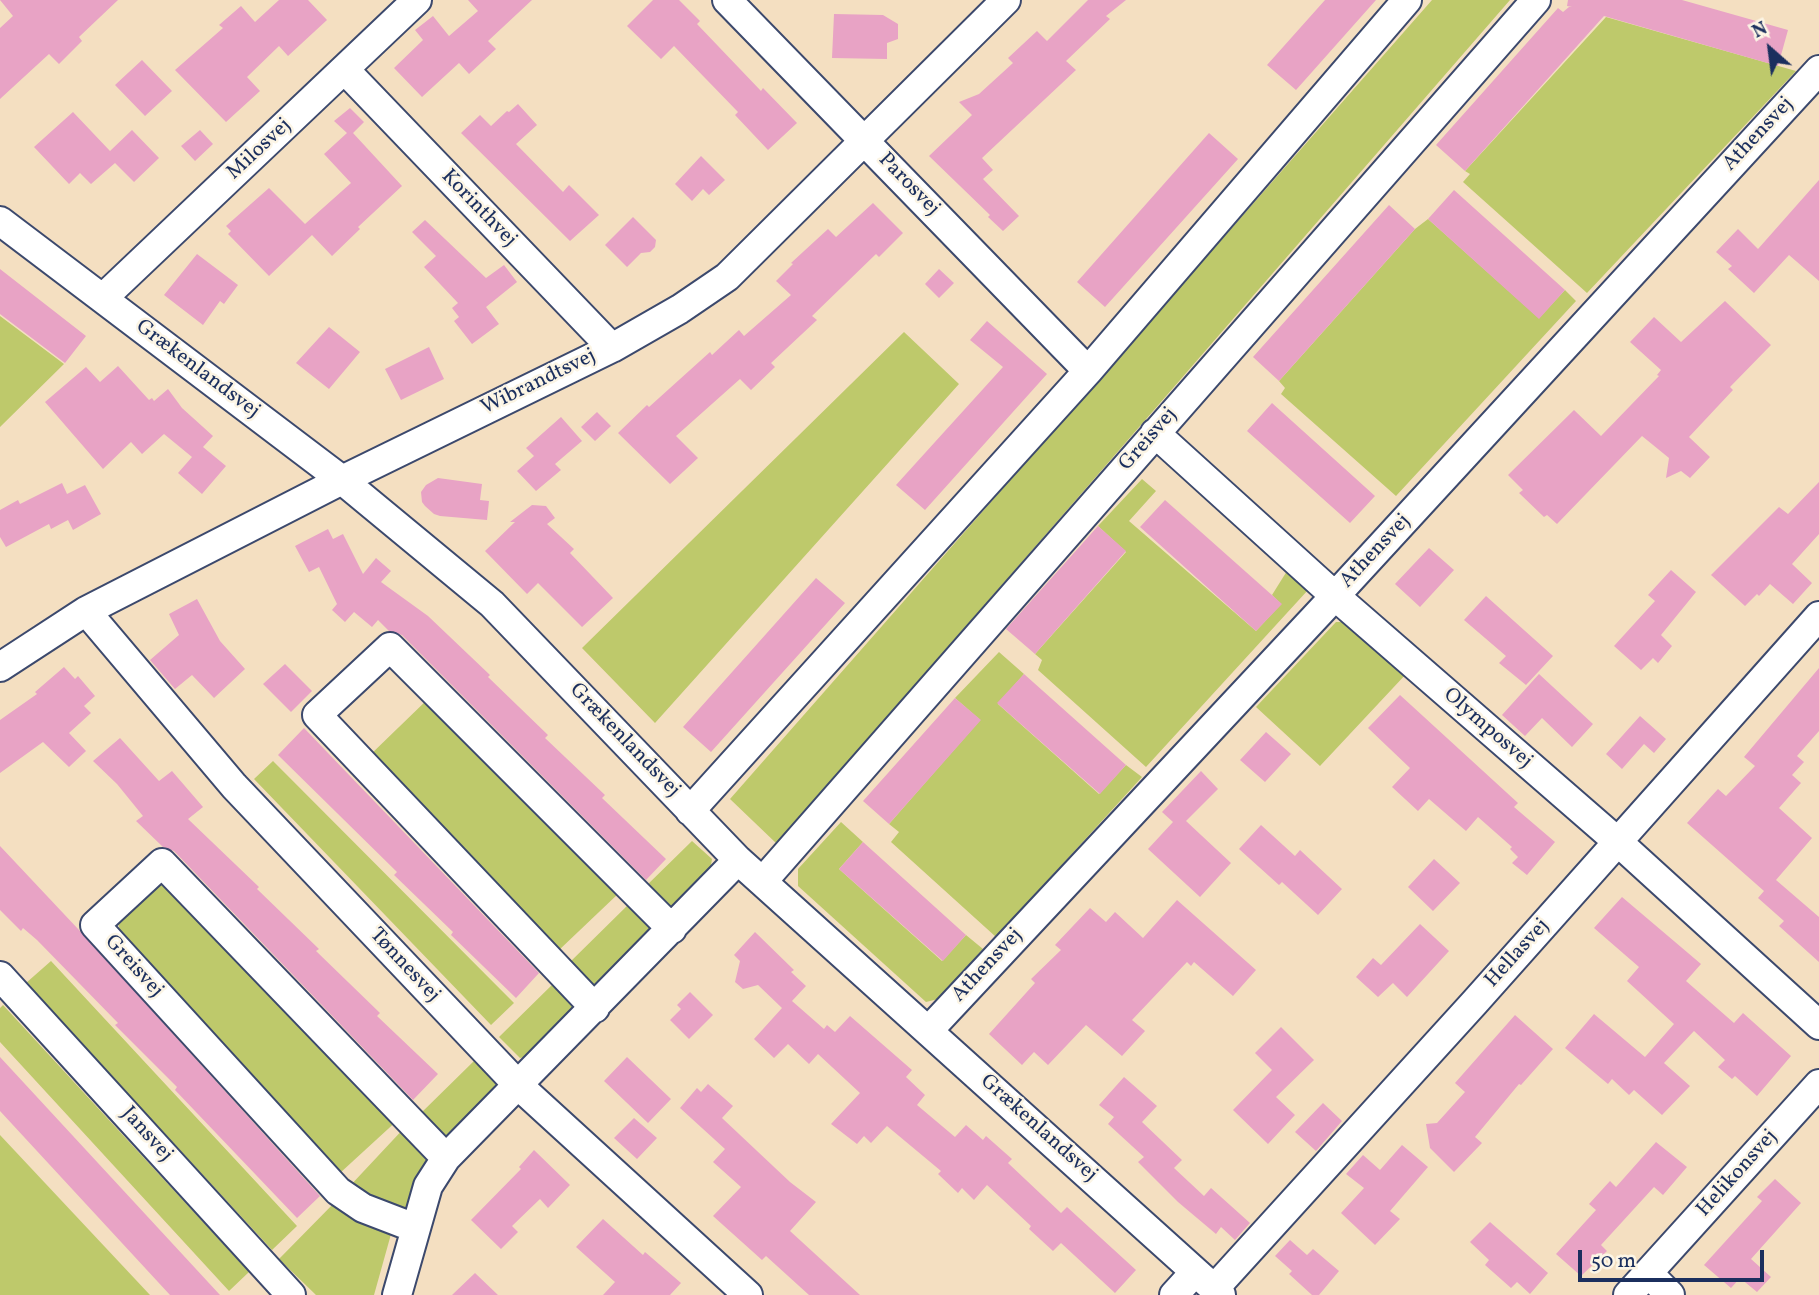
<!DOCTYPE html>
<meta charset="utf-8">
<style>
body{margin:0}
#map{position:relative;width:1819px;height:1295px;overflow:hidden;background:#f4dfc1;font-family:Vollkorn,serif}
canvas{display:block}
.north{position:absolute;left:1735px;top:14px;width:70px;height:70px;-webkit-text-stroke:5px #fcf5e5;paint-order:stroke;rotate:332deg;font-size:19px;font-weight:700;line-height:28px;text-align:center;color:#1b2f5e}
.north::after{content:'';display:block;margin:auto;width:24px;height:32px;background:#1b2f5e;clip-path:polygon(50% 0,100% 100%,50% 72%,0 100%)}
.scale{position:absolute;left:1578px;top:1250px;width:186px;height:32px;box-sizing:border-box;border:4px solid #1b2f5e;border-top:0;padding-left:9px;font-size:21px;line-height:24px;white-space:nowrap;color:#1b2f5e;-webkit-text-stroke:5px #fcf5e5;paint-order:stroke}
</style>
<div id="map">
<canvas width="1819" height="1295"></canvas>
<div class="north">N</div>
<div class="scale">50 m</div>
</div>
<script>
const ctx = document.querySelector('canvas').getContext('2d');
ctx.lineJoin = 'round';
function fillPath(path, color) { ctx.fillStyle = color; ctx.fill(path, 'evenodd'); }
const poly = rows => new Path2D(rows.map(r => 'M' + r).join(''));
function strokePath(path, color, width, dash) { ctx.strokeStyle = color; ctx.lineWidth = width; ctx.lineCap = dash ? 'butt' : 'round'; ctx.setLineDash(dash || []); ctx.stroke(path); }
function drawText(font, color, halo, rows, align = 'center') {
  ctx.font = font + ' Vollkorn,serif'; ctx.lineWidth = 5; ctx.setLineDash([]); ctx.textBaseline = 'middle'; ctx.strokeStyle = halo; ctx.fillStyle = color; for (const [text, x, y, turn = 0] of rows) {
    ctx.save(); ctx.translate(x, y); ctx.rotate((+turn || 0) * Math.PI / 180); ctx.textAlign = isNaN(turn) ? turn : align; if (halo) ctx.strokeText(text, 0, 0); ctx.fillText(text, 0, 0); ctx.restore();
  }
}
const green = poly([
 [1432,0,1510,0,777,844,730,799],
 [1606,17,1796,71,1587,293,1463,182,1470,174,1465,171],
 [1428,219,1539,318,1565,290,1576,301,1396,496,1281,394,1285,388,1279,381,1415,229],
 [0,316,64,364,0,427],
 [904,332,959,384,655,723,582,648],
 [1142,479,1156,491,1129,521,1256,631,1281,604,1272,595,1287,571,1308,590,1146,767,1038,670,1042,660,1035,654,1126,552,1098,526],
 [1336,622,1348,622,1407,673,1320,766,1256,707],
 [999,652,1024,674,998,704,1099,794,1126,765,1142,777,996,937,891,842,899,832,889,824,980,720,955,698],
 [430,697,619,893,558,951,368,757],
 [273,761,514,1003,491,1025,254,779],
 [841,822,863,842,839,869,942,961,966,935,983,949,938,999,926,1002,798,886,798,869],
 [692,841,712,859,710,871,669,913,643,889],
 [165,880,400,1118,340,1173,120,933,118,921,121,910],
 [633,900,658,926,591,991,566,966],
 [51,961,297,1226,272,1250,26,983],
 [557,980,580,1003,528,1056,520,1058,499,1037],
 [3,1005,249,1272,229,1291,0,1042,0,1008],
 [474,1061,496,1084,493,1093,445,1141,420,1114],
 [407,1125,432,1158,419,1174,405,1214,348,1188],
 [0,1135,150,1295,0,1295],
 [338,1199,393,1227,374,1295,316,1295,279,1259]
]);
const building = poly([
 [0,0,118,0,79,37,82,41,59,64,49,54,0,99,0,28,13,16],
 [279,0,308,0,327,20,288,56,279,46,247,77,260,91,226,122,175,70,223,28,219,25,241,6,255,22],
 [468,0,532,0,488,41,496,49,469,74,459,63,422,97,394,68,423,40,415,30,433,16,449,36,478,11],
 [653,0,679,0,700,21,697,24,761,91,763,88,797,123,768,150,735,115,738,112,674,46,661,59,627,26],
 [1088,0,1126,0,1106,16,1110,19,1066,61,1076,70,982,158,993,170,983,179,1019,216,1003,231,988,217,990,215,929,156,972,115,959,102,979,94,1013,63,1008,58,1037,31,1047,41],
 [1325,0,1376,0,1296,90,1267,65],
 [1568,0,1682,0,1788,30,1778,66,1604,16,1465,171,1436,145,1558,8,1563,12,1569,7,1572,7,1567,6],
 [834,14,883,15,898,24,898,39,887,43,887,59,832,58],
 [142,60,172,91,145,116,115,85],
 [518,104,537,125,516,144,563,192,569,185,599,215,570,241,461,133,480,115,491,126,507,111,509,112],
 [350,108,364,122,353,133,402,186,358,227,360,229,332,256,312,235,269,276,228,234,231,231,226,226,269,188,305,224,351,183,324,154,347,133,334,121],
 [73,112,110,151,132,130,159,158,134,182,115,163,91,184,80,173,69,184,34,147],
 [200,130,213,144,195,161,181,146],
 [1209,133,1238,159,1105,307,1077,282],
 [701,156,725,180,709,195,703,189,692,201,675,184],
 [1819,180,1819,281,1789,255,1754,293,1728,269,1732,266,1716,252,1738,229,1758,249],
 [1454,190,1565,290,1539,319,1428,219],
 [873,203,903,233,879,257,876,254,812,316,817,320,771,363,775,367,751,390,740,379,676,436,698,458,670,484,618,433,647,405,649,407,710,352,712,355,739,330,744,336,791,295,776,281,793,264,791,263,828,229,836,237],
 [1389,205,1415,229,1279,381,1253,357],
 [633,217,656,240,655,247,650,252,641,253,627,267,605,245],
 [425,220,486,278,504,265,517,282,486,307,499,324,472,344,454,321,459,317,452,308,458,303,424,267,436,256,412,232],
 [197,254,238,285,224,304,220,301,203,325,164,295],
 [0,269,86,336,65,363,0,314],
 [939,269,954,283,939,298,925,284],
 [1725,301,1771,345,1730,387,1733,390,1689,437,1710,457,1690,478,1681,471,1666,478,1669,458,1642,436,1557,524,1547,515,1544,517,1519,493,1523,490,1508,475,1574,410,1601,436,1659,376,1657,375,1661,370,1630,342,1654,317,1681,342],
 [987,321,1047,374,925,510,896,485,1003,367,970,340],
 [329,327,360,352,329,389,296,363],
 [429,347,444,379,401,400,385,369],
 [118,366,149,400,152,398,154,401,168,389,182,408,213,436,203,447,226,466,202,494,178,473,192,457,164,434,142,454,131,442,103,469,45,402,86,367,100,382],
 [1272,403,1375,496,1350,523,1247,431],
 [597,412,611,426,595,441,581,427],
 [561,417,582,441,555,464,561,470,536,491,517,471,534,456,526,448],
 [438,478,482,484,480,500,489,501,487,520,440,516,434,514,425,506,422,502,421,492,426,485],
 [1819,482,1819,534,1792,564,1812,583,1793,604,1770,584,1759,596,1757,594,1745,606,1711,575,1779,507,1788,514],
 [62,483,67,494,85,485,101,514,73,530,68,520,51,529,49,524,6,547,0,537,0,510,18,500,20,504],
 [1165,500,1282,604,1256,631,1140,527],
 [532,505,546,506,555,518,547,524,574,549,570,553,613,598,582,627,538,583,527,594,485,551,515,522,510,522],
 [1098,526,1126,551,1035,654,1006,629],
 [328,529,333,539,343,534,363,574,376,558,391,571,381,582,428,616,490,675,488,677,548,735,545,738,605,795,602,798,666,859,646,880,402,635,389,631,378,620,372,627,354,612,345,622,332,610,337,604,319,567,309,572,295,546],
 [1429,548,1454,570,1420,607,1395,584],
 [1671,570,1696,592,1661,635,1672,646,1658,663,1653,658,1641,670,1614,646,1655,601,1648,595],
 [816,578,845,603,711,752,683,727],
 [1486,596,1553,656,1526,685,1499,663,1506,656,1464,620],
 [197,599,220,641,245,669,214,698,192,675,175,689,150,660,179,635,169,614],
 [285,664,312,691,291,712,263,684],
 [64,667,75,679,78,676,95,696,84,706,91,713,69,733,86,751,69,767,43,742,0,773,0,720,37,694,35,692],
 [1819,668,1819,731,1797,756,1804,762,1792,775,1801,783,1779,808,1812,838,1776,880,1819,917,1819,962,1779,926,1784,921,1758,898,1764,891,1687,823,1718,789,1726,796,1755,766,1744,757],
 [1024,674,1126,765,1100,794,997,703],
 [1539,674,1593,724,1572,747,1542,718,1525,736,1502,715],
 [1400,695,1518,803,1514,807,1555,842,1527,875,1512,863,1518,857,1510,849,1512,847,1478,817,1466,831,1429,799,1418,811,1392,787,1410,768,1368,728],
 [955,698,981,720,889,824,863,801],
 [1640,716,1666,739,1654,753,1644,744,1622,769,1606,754],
 [304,728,539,973,516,998,451,935,453,932,394,875,397,872,278,755],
 [1266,732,1291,754,1265,782,1240,760],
 [120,738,159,781,172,771,203,807,188,819,259,887,257,889,319,949,316,951,380,1013,377,1016,438,1074,413,1100,174,851,163,847,136,821,143,816,117,784,93,761],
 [1201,771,1218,789,1186,821,1231,863,1200,897,1148,849,1173,822,1162,812],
 [1261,825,1295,856,1300,850,1342,889,1318,915,1282,882,1279,885,1239,849],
 [863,842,966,935,943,961,839,869],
 [0,846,79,930,320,1196,297,1218,175,1090,177,1087,115,1025,118,1023,37,940,23,928,21,931,0,910],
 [1434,859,1460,883,1433,911,1408,887],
 [1622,897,1701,964,1686,981,1734,1023,1743,1013,1791,1056,1757,1096,1735,1076,1732,1079,1718,1067,1725,1060,1694,1031,1664,1063,1690,1086,1662,1115,1634,1090,1629,1095,1612,1079,1608,1084,1565,1048,1594,1014,1645,1057,1674,1024,1627,981,1639,967,1594,928],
 [1177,900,1256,970,1233,996,1194,962,1191,966,1187,962,1132,1020,1145,1031,1122,1056,1086,1025,1048,1065,1034,1052,1022,1065,989,1034,1035,983,1031,979,1061,950,1055,945,1090,908,1106,922,1115,912,1143,938],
 [1420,924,1449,951,1407,997,1393,983,1378,997,1356,977,1373,958,1381,965],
 [755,932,794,970,791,972,806,986,792,1001,824,1029,827,1025,835,1032,850,1016,912,1070,906,1077,925,1095,917,1105,955,1137,966,1125,983,1140,986,1136,1012,1159,1008,1163,1061,1213,1067,1207,1136,1270,1115,1293,1061,1243,1053,1251,1029,1229,1031,1226,987,1185,974,1200,962,1188,958,1193,938,1174,941,1171,887,1126,871,1143,864,1136,857,1144,831,1124,860,1093,818,1054,809,1064,788,1044,774,1058,754,1039,782,1008,758,985,743,989,735,982,740,961,734,955],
 [690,992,713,1015,689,1039,670,1020,681,1009,677,1005],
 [1515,1015,1553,1049,1521,1085,1519,1084,1475,1137,1482,1143,1454,1172,1430,1148,1426,1124,1437,1123,1465,1092,1455,1083],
 [1281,1027,1314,1060,1276,1097,1295,1115,1268,1144,1233,1110,1272,1070,1255,1053],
 [0,1057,220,1295,170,1295,0,1111],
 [627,1057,671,1099,648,1123,604,1081],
 [1124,1077,1157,1106,1142,1122,1182,1160,1174,1168,1204,1196,1211,1188,1250,1223,1235,1240,1221,1227,1216,1234,1178,1202,1138,1162,1144,1157,1108,1124,1114,1117,1099,1105],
 [708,1084,733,1106,722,1118,790,1182,816,1202,790,1231,860,1295,809,1295,766,1256,762,1260,713,1216,741,1187,713,1162,725,1149,680,1108,697,1088,701,1092],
 [1323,1103,1342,1121,1316,1151,1295,1132],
 [634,1118,657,1138,637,1159,614,1138],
 [1656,1142,1687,1167,1663,1195,1654,1187,1601,1245,1607,1251,1581,1276,1556,1254,1596,1210,1589,1204,1610,1181,1616,1187],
 [1402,1145,1428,1167,1390,1211,1400,1219,1375,1245,1341,1213,1364,1188,1346,1174,1363,1155,1380,1170],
 [534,1150,570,1185,548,1208,540,1199,512,1226,518,1232,501,1249,471,1220,521,1169,519,1167],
 [1775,1179,1801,1203,1751,1259,1771,1277,1757,1292,1740,1278,1731,1288,1704,1265,1762,1201,1757,1197],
 [603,1219,643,1255,645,1252,681,1283,670,1295,603,1295,615,1282,576,1247],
 [1490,1222,1548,1273,1530,1294,1517,1282,1511,1288,1485,1265,1489,1260,1470,1242],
 [1290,1240,1307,1255,1313,1249,1339,1271,1319,1295,1312,1295,1289,1274,1292,1271,1275,1256],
 [475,1273,498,1295,452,1295]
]);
const minor = poly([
 [727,0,1088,371],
 [345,70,612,348],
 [0,221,342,480,492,604,738,860,1221,1295],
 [103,298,417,0],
 [1155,433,1335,596,1618,842,1819,1025],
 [86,611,234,786,518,1085,748,1295],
 [0,667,86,611,342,480,612,348,680,309,727,277,1006,0],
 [690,811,1088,371,1407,0],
 [763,881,1536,0],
 [0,976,291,1295],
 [595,1008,317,715,390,647,672,929],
 [928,1031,1335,596,1819,70],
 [415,1228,363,1208,338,1191,95,925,162,863,446,1158],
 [1648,1273,1670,1295],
 [1214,1289,1475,1002,1819,616],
 [397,1295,428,1186,446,1158,738,860],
 [1174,1295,1195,1272],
 [1628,1295,1819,1084]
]);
const streetNames = [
 ["Athensvej",1759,135,-47],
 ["Milosvej",260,150,-43],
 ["Parosvej",908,185,46],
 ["Korinthvej",478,209,46],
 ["Grækenlandsvej",197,370,37],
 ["Wibrandtsvej",539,383,-26],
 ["Greisvej",1149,440,-49],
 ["Athensvej",1376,552,-47],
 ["Olymposvej",1487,729,41],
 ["Grækenlandsvej",624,741,46],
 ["Hellasvej",1518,954,-48],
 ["Tønnesvej",404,966,47],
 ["Athensvej",988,966,-47],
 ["Greisvej",133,967,48],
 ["Grækenlandsvej",1038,1129,42],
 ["Jansvej",146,1135,48],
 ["Helikonsvej",1738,1174,-48]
];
fillPath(green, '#bec96b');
fillPath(building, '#e8a3c5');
strokePath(minor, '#3c496d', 32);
strokePath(minor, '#fff', 28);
drawText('21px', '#1b2f5e', '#fcf5e5', streetNames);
</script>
